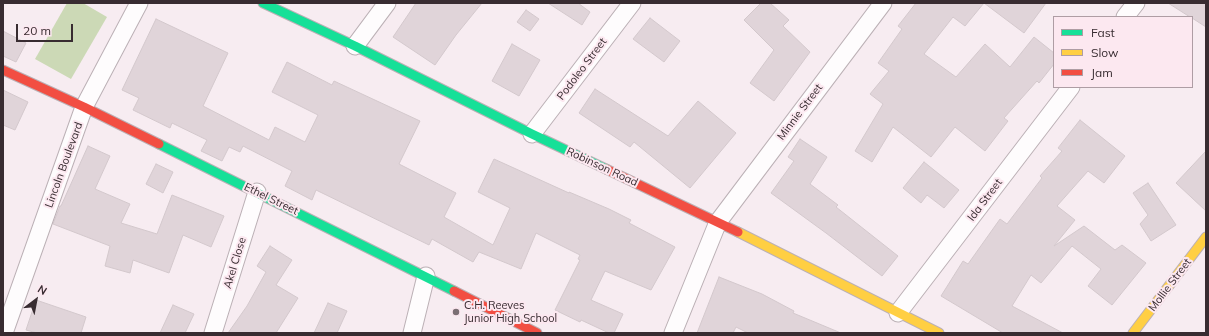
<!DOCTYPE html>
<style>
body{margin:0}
#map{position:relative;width:1209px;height:336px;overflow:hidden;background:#f7ecf1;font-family:Mulish,sans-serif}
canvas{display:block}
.frame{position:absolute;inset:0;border:4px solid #382c31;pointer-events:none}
.legend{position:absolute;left:1053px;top:16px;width:140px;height:72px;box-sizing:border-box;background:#fce8f0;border:1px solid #ae9da4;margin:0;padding:5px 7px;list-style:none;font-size:12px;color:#382c31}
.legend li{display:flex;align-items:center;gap:8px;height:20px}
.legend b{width:20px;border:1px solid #ae9da4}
.north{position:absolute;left:16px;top:280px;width:40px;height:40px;-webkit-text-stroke:3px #fce8f0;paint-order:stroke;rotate:32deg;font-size:11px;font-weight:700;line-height:16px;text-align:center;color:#382c31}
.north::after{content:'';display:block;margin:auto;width:14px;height:18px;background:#382c31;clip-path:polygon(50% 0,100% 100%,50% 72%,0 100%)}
.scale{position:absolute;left:16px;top:24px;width:57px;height:18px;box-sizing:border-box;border:2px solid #382c31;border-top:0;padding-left:5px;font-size:12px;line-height:14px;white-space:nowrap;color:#382c31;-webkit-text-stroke:3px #fce8f0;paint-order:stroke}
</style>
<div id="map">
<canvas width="1209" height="336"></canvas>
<div class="frame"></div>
<ul class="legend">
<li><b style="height:5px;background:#16e098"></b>Fast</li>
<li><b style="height:5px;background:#ffcf43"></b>Slow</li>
<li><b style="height:5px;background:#f24e42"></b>Jam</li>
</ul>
<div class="north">N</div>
<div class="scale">20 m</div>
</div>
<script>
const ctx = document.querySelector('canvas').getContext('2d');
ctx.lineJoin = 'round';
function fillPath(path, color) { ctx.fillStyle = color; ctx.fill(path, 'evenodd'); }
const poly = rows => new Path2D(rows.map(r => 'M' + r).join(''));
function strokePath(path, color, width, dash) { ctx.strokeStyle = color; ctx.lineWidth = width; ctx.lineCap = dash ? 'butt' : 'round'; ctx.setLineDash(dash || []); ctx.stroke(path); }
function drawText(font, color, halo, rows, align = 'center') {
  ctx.font = font + ' Mulish,sans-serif'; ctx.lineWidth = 4; ctx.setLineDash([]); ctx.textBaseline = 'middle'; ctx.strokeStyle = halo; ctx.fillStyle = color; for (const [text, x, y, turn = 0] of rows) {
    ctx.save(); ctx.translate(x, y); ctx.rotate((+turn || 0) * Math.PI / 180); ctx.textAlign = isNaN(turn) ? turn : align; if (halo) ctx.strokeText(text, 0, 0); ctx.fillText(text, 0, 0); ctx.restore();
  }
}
const green = poly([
 [67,3,83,3,107,17,71,79,35,59]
]);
const building = poly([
 [416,3,482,3,456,35,435,65,393,37,416,3],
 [548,3,578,3,590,12,582,25,548,3],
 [761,3,770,3,789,20,783,26,810,52,774,101,750,83,774,50,744,20,761,3],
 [916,3,984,3,965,26,953,17,924,54,956,77,985,44,1010,67,1034,37,1054,53,1054,64,1039,83,1037,81,1004,118,1008,121,985,151,955,127,931,157,893,127,872,162,855,151,883,104,870,94,889,71,878,63,902,29,898,26,916,3],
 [984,3,1046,3,1024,33,984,3],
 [1168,3,1206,3,1206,27,1192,18,1192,17,1190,17,1168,3],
 [526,10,539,19,530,31,517,22,526,10],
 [650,18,680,41,664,62,633,39,650,18],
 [156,19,228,53,203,106,269,140,275,127,305,142,318,115,272,92,287,62,332,85,334,81,420,121,399,164,456,193,444,217,493,245,510,208,478,192,494,159,569,193,569,192,609,209,631,220,629,223,675,247,651,290,605,271,591,300,623,314,614,333,609,333,581,320,580,322,555,310,580,260,578,259,580,255,536,233,521,269,479,252,473,262,432,239,429,245,316,190,312,200,285,186,292,171,243,146,240,152,229,147,222,161,201,151,207,140,172,123,170,128,133,110,139,98,122,90,156,19],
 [3,31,26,43,16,62,3,56,3,31],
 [512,44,540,60,519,96,492,81,512,44],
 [595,89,668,136,698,101,736,133,690,188,634,142,630,147,579,113,595,89],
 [3,90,28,102,15,130,3,125,3,90],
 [1080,120,1125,156,1104,183,1088,171,1057,206,1075,220,1054,246,1084,226,1115,250,1122,245,1146,263,1112,305,1088,286,1101,269,1072,246,1041,283,1031,275,1012,306,1063,333,1003,333,941,296,963,261,968,264,1000,219,1007,224,1042,178,1040,176,1062,151,1058,148,1080,120],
 [800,139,827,157,810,184,838,205,836,207,898,256,882,276,826,233,771,193,794,161,788,157,800,139],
 [88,146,110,156,95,189,130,204,121,223,157,234,172,195,224,216,211,247,183,235,169,273,133,260,130,273,105,266,110,246,53,224,60,206,61,206,88,146],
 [1206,151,1206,211,1176,183,1206,151],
 [924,162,959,190,944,208,927,195,921,203,903,188,924,162],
 [156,164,173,172,163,193,146,184,156,164],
 [1148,183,1176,225,1151,241,1140,224,1148,215,1133,193,1148,183],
 [270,246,292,260,276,285,298,298,276,333,228,333,247,306,266,272,257,266,270,246],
 [719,277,762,294,794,311,793,313,841,333,748,333,736,327,733,333,697,333,719,277],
 [36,300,86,317,81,333,37,333,26,330,36,300],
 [328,303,347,311,337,333,314,333,328,303],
 [173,305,194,314,185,333,160,333,173,305]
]);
const street = poly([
 [1125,17,1136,3],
 [355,46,387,3],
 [532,134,632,3],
 [898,313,1071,87],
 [4,333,84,107,139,3],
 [213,333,257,192],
 [412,333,426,276],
 [673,333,718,222,883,3]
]);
const fast = poly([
 [263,3,355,46,532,134,606,169],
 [159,144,454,291]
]);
const slow = poly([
 [738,232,939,333],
 [1133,333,1206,237]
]);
const jam = poly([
 [3,70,84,107,159,144],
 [606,169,738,232],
 [454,291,537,333]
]);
const markers = [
 [456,312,4,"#7b6f74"]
];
const streetNames = [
 ["Podoleo Street",582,69,-53],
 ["Minnie Street",800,112,-53],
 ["Lincoln Boulevard",64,165,-70],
 ["Robinson Road",602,167,25],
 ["Ethel Street",271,199,26],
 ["Ida Street",985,200,-53],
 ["Akel Close",235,263,-73],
 ["Mollie Street",1170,285,-53]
];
const poiNames = [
 ["C.H. Reeves",464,306],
 ["Junior High School",464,319]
];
fillPath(green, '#ccd9b6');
fillPath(building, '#e0d4d9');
strokePath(building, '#d3c8cc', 1);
strokePath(street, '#bbb0b5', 19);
strokePath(fast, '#bbb0b5', 11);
strokePath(slow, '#bbb0b5', 11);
strokePath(jam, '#bbb0b5', 11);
strokePath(street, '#fefcfd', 17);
strokePath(fast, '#16e098', 9);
strokePath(slow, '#ffcf43', 9);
strokePath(jam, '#f24e42', 9);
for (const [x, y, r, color] of markers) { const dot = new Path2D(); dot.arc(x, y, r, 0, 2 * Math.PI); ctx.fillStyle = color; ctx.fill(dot); strokePath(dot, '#fce8f0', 1.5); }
drawText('11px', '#382c31', '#fce8f0', streetNames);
drawText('11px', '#382c31', '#fce8f0', poiNames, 'left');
</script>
